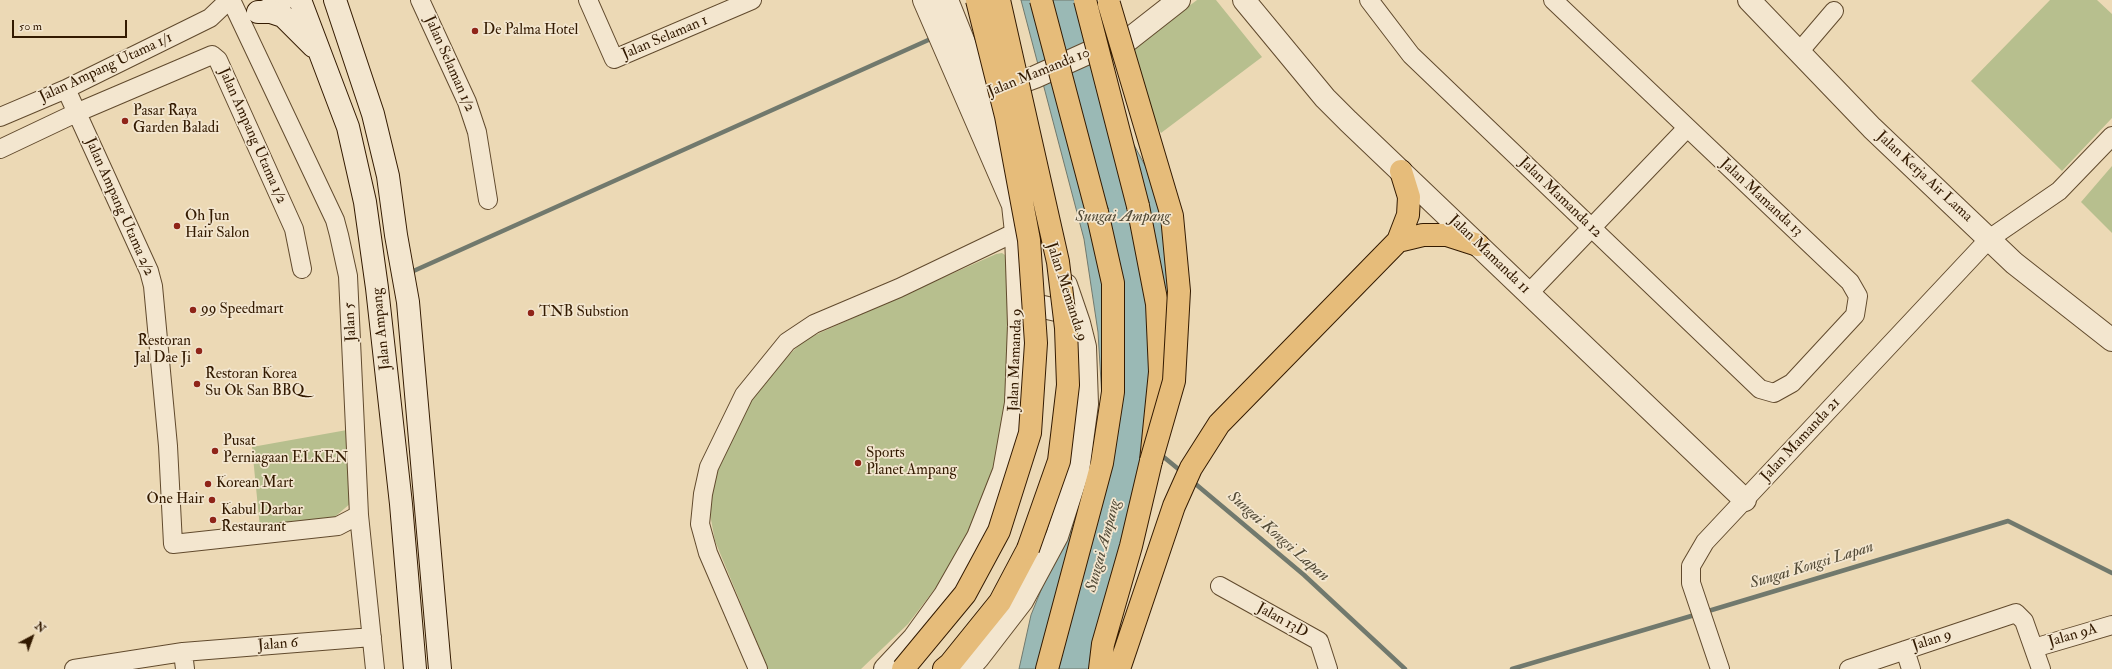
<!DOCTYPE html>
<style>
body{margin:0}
#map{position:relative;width:2112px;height:669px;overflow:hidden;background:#ecd9b5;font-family:"IM FELL Double Pica",serif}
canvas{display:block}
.north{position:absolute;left:12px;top:617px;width:40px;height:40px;-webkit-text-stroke:3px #f3e6cf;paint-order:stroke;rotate:41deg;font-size:11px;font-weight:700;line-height:16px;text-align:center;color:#331a00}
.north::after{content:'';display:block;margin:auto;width:14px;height:18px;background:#331a00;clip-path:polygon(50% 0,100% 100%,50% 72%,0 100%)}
.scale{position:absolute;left:12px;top:20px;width:115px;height:18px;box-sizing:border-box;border:2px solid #331a00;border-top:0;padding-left:5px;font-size:12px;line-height:14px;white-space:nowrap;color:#331a00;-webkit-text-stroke:3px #f3e6cf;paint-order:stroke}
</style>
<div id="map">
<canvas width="2112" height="669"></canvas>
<div class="north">N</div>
<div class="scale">50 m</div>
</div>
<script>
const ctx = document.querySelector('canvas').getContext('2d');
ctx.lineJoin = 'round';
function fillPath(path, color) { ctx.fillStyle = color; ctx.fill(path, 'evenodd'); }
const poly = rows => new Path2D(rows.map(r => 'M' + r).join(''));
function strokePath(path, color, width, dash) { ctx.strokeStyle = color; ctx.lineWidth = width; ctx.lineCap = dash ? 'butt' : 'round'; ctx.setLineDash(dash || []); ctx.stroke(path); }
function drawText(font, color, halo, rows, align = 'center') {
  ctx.font = font + ' "IM FELL Double Pica",serif'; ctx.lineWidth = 3.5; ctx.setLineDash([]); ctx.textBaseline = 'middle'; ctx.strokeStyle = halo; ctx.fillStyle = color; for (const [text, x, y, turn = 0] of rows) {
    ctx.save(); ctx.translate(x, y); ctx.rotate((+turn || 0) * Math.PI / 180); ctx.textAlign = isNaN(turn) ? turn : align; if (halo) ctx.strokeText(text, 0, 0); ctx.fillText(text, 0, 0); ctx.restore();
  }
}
const green = poly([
 [1197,0,1216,0,1262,57,1161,133,1121,57],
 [2050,0,2097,0,2112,14,2112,118,2062,171,1971,81],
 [2112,166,2112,233,2081,202],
 [1002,253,1008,257,1014,397,986,499,950,569,908,624,861,669,768,669,715,541,709,509,713,476,732,426,775,369,804,340,996,254],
 [347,430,352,502,329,522,260,528,252,447]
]);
const water = poly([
 [1021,0,1081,0,1126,130,1164,201,1178,311,1093,669,1019,669,1031,615,1083,486,1102,398,1098,332,1084,239,1021,0]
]);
const stream = poly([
 [409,273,935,37],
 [1160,454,1182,472],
 [1192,481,1304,575,1405,669],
 [1705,612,2008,521,2112,573],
 [1512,669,1698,614]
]);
const minor = poly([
 [231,0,335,220,339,235,348,276,359,515,375,669],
 [420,0,467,102,477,132,488,200],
 [588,0,614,59,752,0],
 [1369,0,1411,55,1760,389,1774,393,1792,383,1855,315,1858,296,1850,282,1553,0],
 [256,13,286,0],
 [1799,52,1834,11],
 [66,89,149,271,153,286,168,446,173,544,338,526,359,515],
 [0,117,66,89,210,18,229,0],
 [0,149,76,113,212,55,218,60,294,229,302,269],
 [1529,293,1687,128],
 [1220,586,1319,641,1328,669],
 [2034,648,2112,625],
 [1905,650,1911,669],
 [183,652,185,669],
 [74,669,183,652,372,637],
 [758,669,708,553,700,524,703,494,709,467,744,395,787,342,814,324,899,288,1016,232],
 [1720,669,1691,583,1691,566,1705,542,1989,239,2059,191,2112,136],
 [1849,669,2016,613,2024,621,2041,669]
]);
const tertiary = poly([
 [947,0,985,95,1007,140],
 [1244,0,1325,98,1348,121,1745,500],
 [1749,0,1872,128,2014,263,2112,340],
 [1000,90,1035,77,1110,43,1128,40,1179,0],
 [1021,323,1029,313,1043,307,1061,311,1072,316,1078,323],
 [885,669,914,638,945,595,978,537,1004,471,1016,403,1019,325,1016,232,1013,205,924,0],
 [968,669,978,658,1022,601,1057,536,1078,471,1087,404,1085,347,1079,323,1066,285]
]);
const secondary = poly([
 [300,0,348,127,365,202,377,288,401,504,415,669],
 [335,0,373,114,388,176,396,235,408,302,440,669],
 [258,12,271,12,283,16,313,46]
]);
const motorway = poly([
 [1398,241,1423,235,1447,235,1478,245],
 [944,669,950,664,1000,602,1028,549],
 [1047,669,1102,463,1113,392,1113,283,1097,212],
 [1100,669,1103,644,1131,546,1151,461,1160,372,1157,304,1138,206],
 [1119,669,1174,506,1191,468,1219,424,1398,241,1408,215,1409,197,1401,171]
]);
const motorwayBridge = poly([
 [999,0,1058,262,1066,328,1068,385,1059,461,1028,549],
 [1041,0,1097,212],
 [1085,0,1138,206],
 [1109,4,1172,216,1179,291,1174,381,1151,461],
 [903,669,965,594,999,531,1030,433,1036,343,1029,240,1006,116,977,0]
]);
const markers = [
 [475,31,4,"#8f2418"],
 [125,121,4,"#8f2418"],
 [177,226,4,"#8f2418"],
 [193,310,4,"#8f2418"],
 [531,313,4,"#8f2418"],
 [199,351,4,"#8f2418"],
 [197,384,4,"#8f2418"],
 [215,451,4,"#8f2418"],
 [858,463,4,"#8f2418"],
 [208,484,4,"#8f2418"],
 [212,500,4,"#8f2418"],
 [213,520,4,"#8f2418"]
];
const poiNames = [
 ["De Palma Hotel",483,31],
 ["Pasar Raya",133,112],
 ["Garden Baladi",133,129],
 ["Oh Jun",185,217],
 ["Hair Salon",185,234],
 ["99 Speedmart",201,310],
 ["TNB Substion",539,313],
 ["Restoran",191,342,"right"],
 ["Jal Dae Ji",191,359,"right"],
 ["Restoran Korea",205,375],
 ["Su Ok San BBQ",205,392],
 ["Pusat",223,442],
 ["Perniagaan ELKEN",223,459],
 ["Sports",866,454],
 ["Planet Ampang",866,471],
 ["Korean Mart",216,484],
 ["One Hair",204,500,"right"],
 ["Kabul Darbar",221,511],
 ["Restaurant",221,528]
];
const streetNames = [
 ["Jalan Selaman 1",665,38,-23],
 ["Jalan Selaman 1/2",449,64,66],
 ["Jalan Ampang Utama 1/1",106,68,-25],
 ["Jalan Mamanda 10",1039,73,-22],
 ["Jalan Ampang Utama 1/2",252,136,66],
 ["Jalan Kerja Air Lama",1924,177,43],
 ["Jalan Mamanda 12",1560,198,44],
 ["Jalan Mamanda 13",1761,198,43],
 ["Jalan Ampang Utama 2/2",119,207,66],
 ["Jalan Mamanda 11",1489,255,44],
 ["Jalan Memanda 9",1066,292,72],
 ["Jalan 5",351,322,-93],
 ["Jalan Ampang",382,329,-96],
 ["Jalan Mamanda 9",1016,360,-88],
 ["Jalan Mamanda 21",1801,440,-47],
 ["Jalan 13D",1282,621,29],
 ["Jalan 9A",2073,636,-16],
 ["Jalan 9",1932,641,-18],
 ["Jalan 6",278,645,-4]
];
const waterNames = [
 ["Sungai Ampang",1123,218],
 ["Sungai Kongsi Lapan",1278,537,41],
 ["Sungai Ampang",1104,546,-75],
 ["Sungai Kongsi Lapan",1812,566,-17]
];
fillPath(green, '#b7bf8e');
fillPath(water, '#9ab9b5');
strokePath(water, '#71796d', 1);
strokePath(stream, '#71796d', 4.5);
strokePath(minor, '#614a2d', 20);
strokePath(tertiary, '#614a2d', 24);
strokePath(secondary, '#331a00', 24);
strokePath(motorway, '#331a00', 24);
strokePath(minor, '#f3e6cf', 18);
strokePath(tertiary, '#f3e6cf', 22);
strokePath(secondary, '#f3e6cf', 22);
strokePath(motorway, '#e6bc7a', 22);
strokePath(motorwayBridge, '#331a00', 24, []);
strokePath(motorwayBridge, '#e6bc7a', 22);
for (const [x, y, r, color] of markers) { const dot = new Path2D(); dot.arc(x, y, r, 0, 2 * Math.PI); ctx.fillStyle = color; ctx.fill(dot); strokePath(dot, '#f3e6cf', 1.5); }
drawText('15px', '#331a00', '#f3e6cf', poiNames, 'left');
drawText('15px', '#331a00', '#f3e6cf', streetNames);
drawText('italic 16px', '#524a36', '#f3e6cf', waterNames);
</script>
